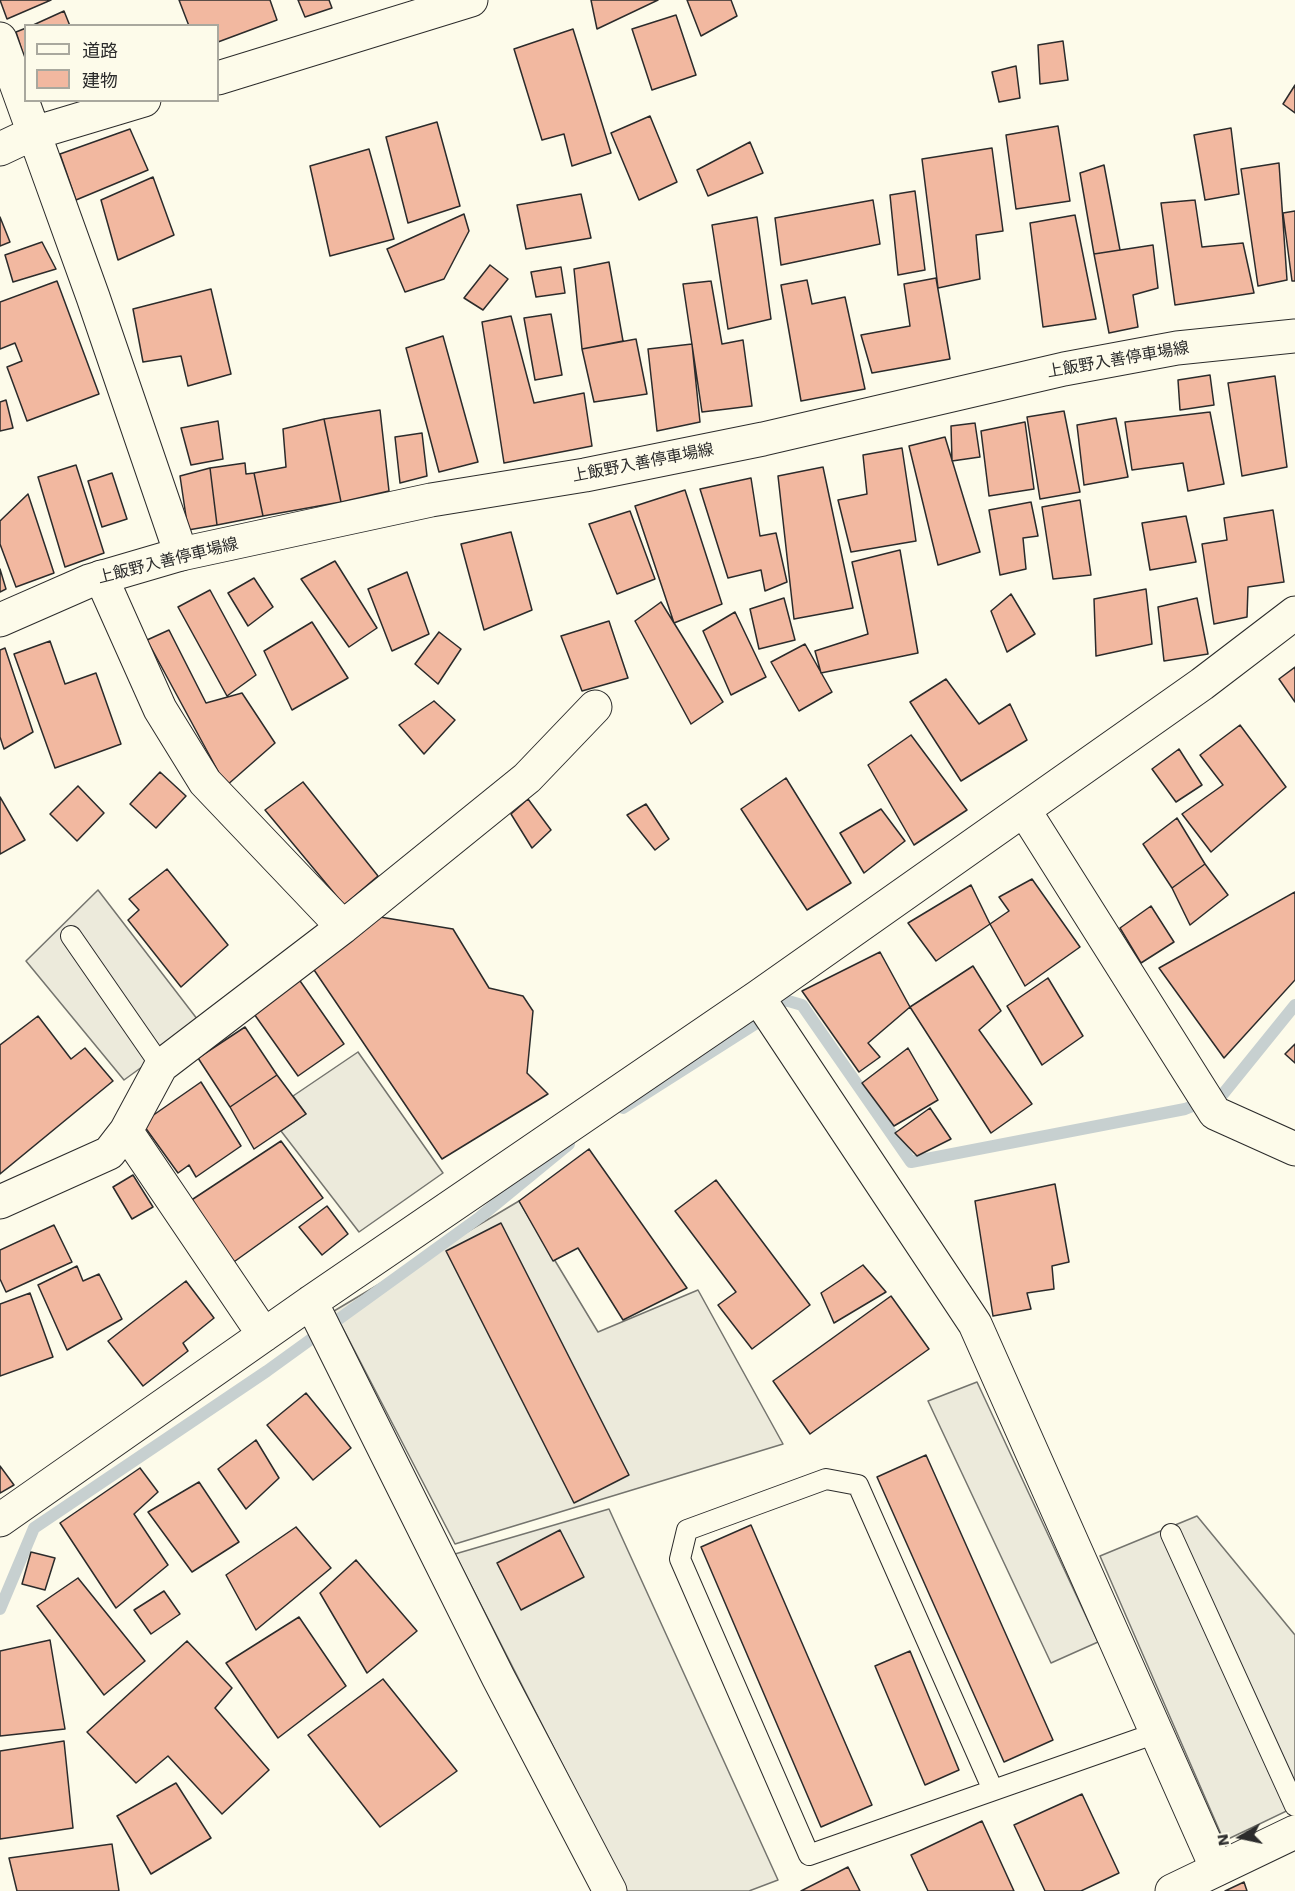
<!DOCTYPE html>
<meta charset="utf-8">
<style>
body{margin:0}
#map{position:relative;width:1295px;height:1891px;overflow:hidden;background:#fdfbea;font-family:"Work Sans","Noto Sans JP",sans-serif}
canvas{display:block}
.legend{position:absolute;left:24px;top:24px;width:195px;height:78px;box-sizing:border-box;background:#fdfbea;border:2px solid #a9a89e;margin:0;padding:8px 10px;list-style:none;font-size:18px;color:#2b2b2b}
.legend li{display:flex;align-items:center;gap:12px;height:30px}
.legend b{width:30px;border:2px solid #a9a89e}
.north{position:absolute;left:1211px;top:1807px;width:60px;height:60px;-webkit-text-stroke:4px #fdfbea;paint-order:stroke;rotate:261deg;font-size:16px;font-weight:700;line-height:24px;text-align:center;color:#2b2b2b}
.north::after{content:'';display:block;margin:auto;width:21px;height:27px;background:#2b2b2b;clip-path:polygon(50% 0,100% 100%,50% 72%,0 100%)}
</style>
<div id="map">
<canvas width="1295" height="1891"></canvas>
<ul class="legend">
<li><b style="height:8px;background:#fdfbea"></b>道路</li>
<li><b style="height:16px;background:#f2b8a0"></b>建物</li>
</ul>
<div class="north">N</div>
</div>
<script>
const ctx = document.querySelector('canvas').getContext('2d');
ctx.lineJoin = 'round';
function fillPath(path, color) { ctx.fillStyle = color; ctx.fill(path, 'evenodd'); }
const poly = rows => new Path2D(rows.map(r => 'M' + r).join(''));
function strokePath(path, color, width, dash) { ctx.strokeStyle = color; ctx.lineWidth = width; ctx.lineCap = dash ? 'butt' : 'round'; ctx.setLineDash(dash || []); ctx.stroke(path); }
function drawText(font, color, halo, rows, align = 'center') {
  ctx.font = font + ' "Work Sans","Noto Sans JP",sans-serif'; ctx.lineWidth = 4.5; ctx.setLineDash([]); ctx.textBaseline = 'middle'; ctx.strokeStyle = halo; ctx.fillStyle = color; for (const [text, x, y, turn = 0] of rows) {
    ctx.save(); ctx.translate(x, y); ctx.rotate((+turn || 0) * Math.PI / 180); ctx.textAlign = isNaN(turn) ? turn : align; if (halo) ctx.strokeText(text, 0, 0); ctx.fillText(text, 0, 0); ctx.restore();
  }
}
const parking = poly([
 [98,890,201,1024,124,1080,26,961,98,890],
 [358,1052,443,1173,359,1232,281,1131,306,1114,293,1096,358,1052],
 [519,1201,598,1332,698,1290,783,1444,455,1544,334,1311,519,1201],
 [977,1382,1098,1642,1051,1663,928,1401,977,1382],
 [609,1509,778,1880,749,1891,627,1891,455,1554,609,1509],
 [1197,1516,1295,1635,1295,1807,1224,1841,1100,1556,1197,1516]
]);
const stream = poly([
 [623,1108,763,1019,785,1000,802,1005,911,1162,1185,1109,1223,1094,1295,1005],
 [0,1609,34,1528,267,1371,480,1217,569,1144]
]);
const building = poly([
 [0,0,51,0,7,19,0,0],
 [179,0,270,0,277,20,218,42,218,26,189,26,179,0],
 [298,0,329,0,332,8,305,17,298,0],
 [591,0,658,0,597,29,591,0],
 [687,0,731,0,737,16,701,36,687,0],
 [64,11,70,26,31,26,64,11],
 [676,15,696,75,652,90,632,29,676,15],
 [26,28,26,62,16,32,26,28],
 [573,29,611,153,572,166,564,134,542,140,514,49,573,29],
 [1063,41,1068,80,1040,84,1038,45,1063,41],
 [1016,66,1020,98,999,102,992,72,1016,66],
 [1295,85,1295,113,1283,104,1295,85],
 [650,116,677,182,639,200,611,133,650,116],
 [437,122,460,206,408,223,386,137,437,122],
 [1058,126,1070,201,1016,209,1006,135,1058,126],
 [1231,128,1239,194,1205,200,1194,135,1231,128],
 [130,129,148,170,76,200,60,154,130,129],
 [750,142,763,173,708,196,697,170,750,142],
 [992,148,1003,231,976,235,980,279,938,288,922,159,992,148],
 [369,149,394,239,330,256,310,166,369,149],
 [1279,163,1287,280,1258,286,1241,169,1279,163],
 [1104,165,1120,250,1094,254,1080,173,1104,165],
 [153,177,174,235,118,260,101,200,153,177],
 [915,191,925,270,898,275,890,195,915,191],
 [581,194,591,238,526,249,517,205,581,194],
 [873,200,880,244,781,265,775,218,873,200],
 [1195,200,1202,247,1243,243,1254,293,1175,305,1161,203,1195,200],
 [1295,211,1295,281,1292,281,1283,213,1295,211],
 [464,214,469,231,444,279,405,292,387,249,464,214],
 [1075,215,1096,319,1043,327,1030,223,1075,215],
 [0,217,10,242,0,246,0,217],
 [757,217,771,319,728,329,712,225,757,217],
 [42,242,56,269,13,282,5,255,42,242],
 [1153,245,1158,288,1133,295,1138,327,1109,333,1094,254,1153,245],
 [609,262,623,341,582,349,574,269,609,262],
 [490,265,508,279,483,310,464,298,490,265],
 [561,267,565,293,536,297,531,272,561,267],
 [936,278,950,359,872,373,861,335,910,326,904,284,936,278],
 [807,280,812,304,845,297,865,389,801,401,781,285,807,280],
 [57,281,99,394,27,421,7,367,22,361,15,343,0,349,0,302,57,281],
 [711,281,722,344,743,340,752,406,702,412,683,284,711,281],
 [211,289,231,374,188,386,181,356,143,362,133,309,211,289],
 [551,314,562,375,535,380,524,318,551,314],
 [511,316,534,403,584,393,592,446,504,463,482,322,511,316],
 [443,336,478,462,439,472,406,348,443,336],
 [636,339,647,394,594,402,582,349,636,339],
 [692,344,700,422,657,431,648,349,692,344],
 [1210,375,1214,405,1180,410,1178,380,1210,375],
 [1275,376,1287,467,1242,476,1228,383,1275,376],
 [6,400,13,428,0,431,0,402,6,400],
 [380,410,389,491,341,502,324,419,380,410],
 [1064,411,1080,492,1040,499,1027,417,1064,411],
 [1210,412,1224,484,1188,491,1183,463,1132,470,1125,422,1210,412],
 [1116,418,1128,477,1084,485,1077,425,1116,418],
 [324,419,341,502,263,516,254,473,286,467,283,429,324,419],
 [218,421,223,459,191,465,181,428,218,421],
 [1025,422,1034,489,989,496,981,431,1025,422],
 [975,423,980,457,952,461,951,426,975,423],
 [422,433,427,476,400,483,395,437,422,433],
 [945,437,980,552,938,565,909,446,945,437],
 [902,448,916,541,851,552,838,500,867,494,863,455,902,448],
 [245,463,246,474,254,473,263,516,217,525,210,468,245,463],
 [76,465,104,553,65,567,38,477,76,465],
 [823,467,853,608,794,619,778,476,823,467],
 [210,468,217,525,188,530,180,476,210,468],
 [112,473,127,519,102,527,88,481,112,473],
 [751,478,760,536,776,533,787,582,765,591,761,570,728,578,700,489,751,478],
 [685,490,722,604,674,623,635,506,685,490],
 [28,494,54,573,16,587,0,544,0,521,28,494],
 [1080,500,1091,575,1053,579,1042,507,1080,500],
 [1031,502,1038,536,1023,538,1026,569,1000,575,989,510,1031,502],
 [1273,510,1284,582,1248,587,1247,617,1214,624,1202,544,1227,540,1224,518,1273,510],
 [630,511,655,579,617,594,589,524,630,511],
 [1186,516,1196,562,1150,570,1142,523,1186,516],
 [511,532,532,610,484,630,461,544,511,532],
 [900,550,918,653,821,673,815,651,868,634,852,562,900,550],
 [335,561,377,628,349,647,301,579,335,561],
 [0,569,6,589,0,592,0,569],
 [407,572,429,634,392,651,368,589,407,572],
 [254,578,273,607,248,626,228,593,254,578],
 [1146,589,1152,644,1096,656,1094,599,1146,589],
 [210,590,256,675,227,696,178,607,210,590],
 [1011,594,1035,634,1007,652,991,611,1011,594],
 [784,598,795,640,759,649,750,609,784,598],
 [1197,598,1208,654,1164,661,1158,607,1197,598],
 [661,602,723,702,691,724,635,621,661,602],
 [735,612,766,677,731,695,703,631,735,612],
 [609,621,628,678,582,691,561,636,609,621],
 [312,622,348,678,292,710,264,651,312,622],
 [169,630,206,703,242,693,275,743,226,786,147,640,169,630],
 [439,632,461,649,438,684,415,664,439,632],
 [50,641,65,684,96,673,121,744,55,768,14,654,50,641],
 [805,644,832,692,799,711,771,662,805,644],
 [5,648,33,732,4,749,0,737,0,650,5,648],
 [1295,667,1295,702,1279,679,1295,667],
 [946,679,979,724,1010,704,1027,740,961,781,910,702,946,679],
 [434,701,455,720,424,754,399,725,434,701],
 [1240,725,1286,787,1211,852,1182,814,1223,785,1200,755,1240,725],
 [911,735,967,810,914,845,868,765,911,735],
 [1179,749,1202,785,1176,802,1152,769,1179,749],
 [160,772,186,796,156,828,130,804,160,772],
 [786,778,851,883,807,910,741,809,786,778],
 [303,782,378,876,344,905,265,810,303,782],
 [78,786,104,813,77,841,50,814,78,786],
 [0,797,25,840,0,854,0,797],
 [528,799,551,830,532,848,511,814,528,799],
 [646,804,669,839,655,850,627,815,646,804],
 [881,809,905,841,864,873,840,833,881,809],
 [1177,818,1205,864,1172,888,1143,844,1177,818],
 [1205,864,1228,895,1190,925,1172,888,1205,864],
 [167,869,228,945,181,987,128,920,139,910,129,899,167,869],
 [1032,879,1080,947,1025,986,990,924,1009,911,999,897,1032,879],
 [971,885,990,924,936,961,908,923,971,885],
 [1295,892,1295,980,1224,1058,1159,968,1295,892],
 [1151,906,1174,942,1141,963,1120,928,1151,906],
 [374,916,453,929,489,988,523,996,533,1011,527,1073,548,1094,442,1159,308,961,374,916],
 [880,952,910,1007,868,1043,880,1057,859,1072,802,991,880,952],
 [973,966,1001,1011,979,1030,1032,1104,991,1133,910,1007,973,966],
 [298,978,344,1044,298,1076,252,1011,298,978],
 [1048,978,1083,1036,1042,1065,1007,1006,1048,978],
 [38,1016,71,1059,85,1048,113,1081,0,1174,0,1045,38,1016],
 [245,1027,277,1075,230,1107,198,1058,245,1027],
 [1295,1044,1295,1063,1285,1054,1295,1044],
 [908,1048,938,1100,894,1126,862,1083,908,1048],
 [277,1075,306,1114,254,1149,230,1107,277,1075],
 [201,1082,241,1146,196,1177,189,1165,178,1173,142,1123,201,1082],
 [930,1108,951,1139,917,1156,895,1133,930,1108],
 [281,1141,323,1198,231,1264,190,1201,281,1141],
 [589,1149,687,1288,623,1320,578,1248,553,1261,519,1201,589,1149],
 [133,1175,153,1207,132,1219,113,1187,133,1175],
 [716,1180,810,1305,752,1349,718,1305,736,1292,675,1211,716,1180],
 [1055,1184,1069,1262,1052,1266,1054,1289,1027,1293,1031,1309,993,1316,975,1201,1055,1184],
 [327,1206,348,1234,322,1255,299,1227,327,1206],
 [501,1223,629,1475,574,1503,446,1251,501,1223],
 [54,1225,72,1262,6,1292,0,1279,0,1250,54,1225],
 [863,1265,886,1292,834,1323,821,1293,863,1265],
 [77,1266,83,1281,99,1274,122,1319,67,1350,38,1285,77,1266],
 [186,1281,214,1318,183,1343,188,1351,143,1386,108,1341,186,1281],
 [30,1293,53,1357,0,1376,0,1304,30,1293],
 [891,1296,929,1349,810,1434,773,1381,891,1296],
 [306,1393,351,1448,313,1480,267,1425,306,1393],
 [256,1440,279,1478,246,1509,218,1469,256,1440],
 [926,1455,1053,1740,1004,1762,877,1477,926,1455],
 [0,1466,14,1485,0,1493,0,1466],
 [140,1468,158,1492,134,1514,168,1565,116,1608,60,1523,140,1468],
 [199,1482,239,1542,192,1572,148,1512,199,1482],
 [751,1525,872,1805,821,1827,701,1547,751,1525],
 [296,1527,331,1568,256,1630,226,1575,296,1527],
 [560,1530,584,1577,521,1610,497,1563,560,1530],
 [31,1552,55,1558,45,1590,22,1584,31,1552],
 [356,1560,417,1631,367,1673,320,1593,356,1560],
 [78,1578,145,1661,104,1695,37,1606,78,1578],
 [164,1591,180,1614,151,1634,134,1610,164,1591],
 [299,1617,346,1686,278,1738,226,1663,299,1617],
 [50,1640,65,1729,0,1736,0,1651,50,1640],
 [187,1641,232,1688,215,1708,269,1770,222,1814,168,1756,136,1783,87,1732,187,1641],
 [910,1651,959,1770,925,1785,875,1666,910,1651],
 [383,1679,457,1771,380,1827,308,1735,383,1679],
 [64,1741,73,1828,0,1839,0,1751,64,1741],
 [176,1783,211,1838,151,1874,117,1816,176,1783],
 [1082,1794,1119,1873,1081,1891,1045,1891,1014,1825,1082,1794],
 [982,1821,1014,1891,928,1891,911,1855,982,1821],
 [112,1844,119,1891,17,1891,9,1858,112,1844],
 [848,1867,860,1891,801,1891,848,1867],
 [1244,1882,1247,1891,1225,1891,1244,1882]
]);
const lane = poly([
 [71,936,161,1066],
 [1171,1534,1295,1806],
 [993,1790,858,1485,826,1479,687,1530,680,1559,809,1855,1159,1732]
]);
const street = poly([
 [0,39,93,297,181,554],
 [218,78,471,0],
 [0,149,34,133,144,100],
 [101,577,160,709,205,782,343,927],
 [1024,810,1215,1113,1295,1149],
 [758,997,975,1324,1217,1869],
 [0,1202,109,1153,126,1131],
 [311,1302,498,1677,610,1891],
 [264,1335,126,1131,161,1066,343,927,527,778,595,707],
 [0,1520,311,1302,758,997,1202,684,1295,613]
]);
const secondary = poly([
 [0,620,89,581,181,554,431,500,585,475,763,439,1064,369,1177,348,1295,336],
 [1172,1891,1295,1832]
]);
const streetNames = [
 ["上飯野入善停車場線",1118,360,-10],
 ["上飯野入善停車場線",643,463,-11],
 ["上飯野入善停車場線",168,561,-14]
];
fillPath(parking, '#eceadb');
strokePath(parking, '#74746e', 1.5);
strokePath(stream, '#c7d0d0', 12);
fillPath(building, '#f2b8a0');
strokePath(building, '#2b2b2b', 1.5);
strokePath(lane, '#2b2b2b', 22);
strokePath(street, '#2b2b2b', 35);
strokePath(secondary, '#2b2b2b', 35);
strokePath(lane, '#fdfbea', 20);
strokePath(street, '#fdfbea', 33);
strokePath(secondary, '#fdfbea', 33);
drawText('16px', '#2b2b2b', '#fdfbea', streetNames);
</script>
